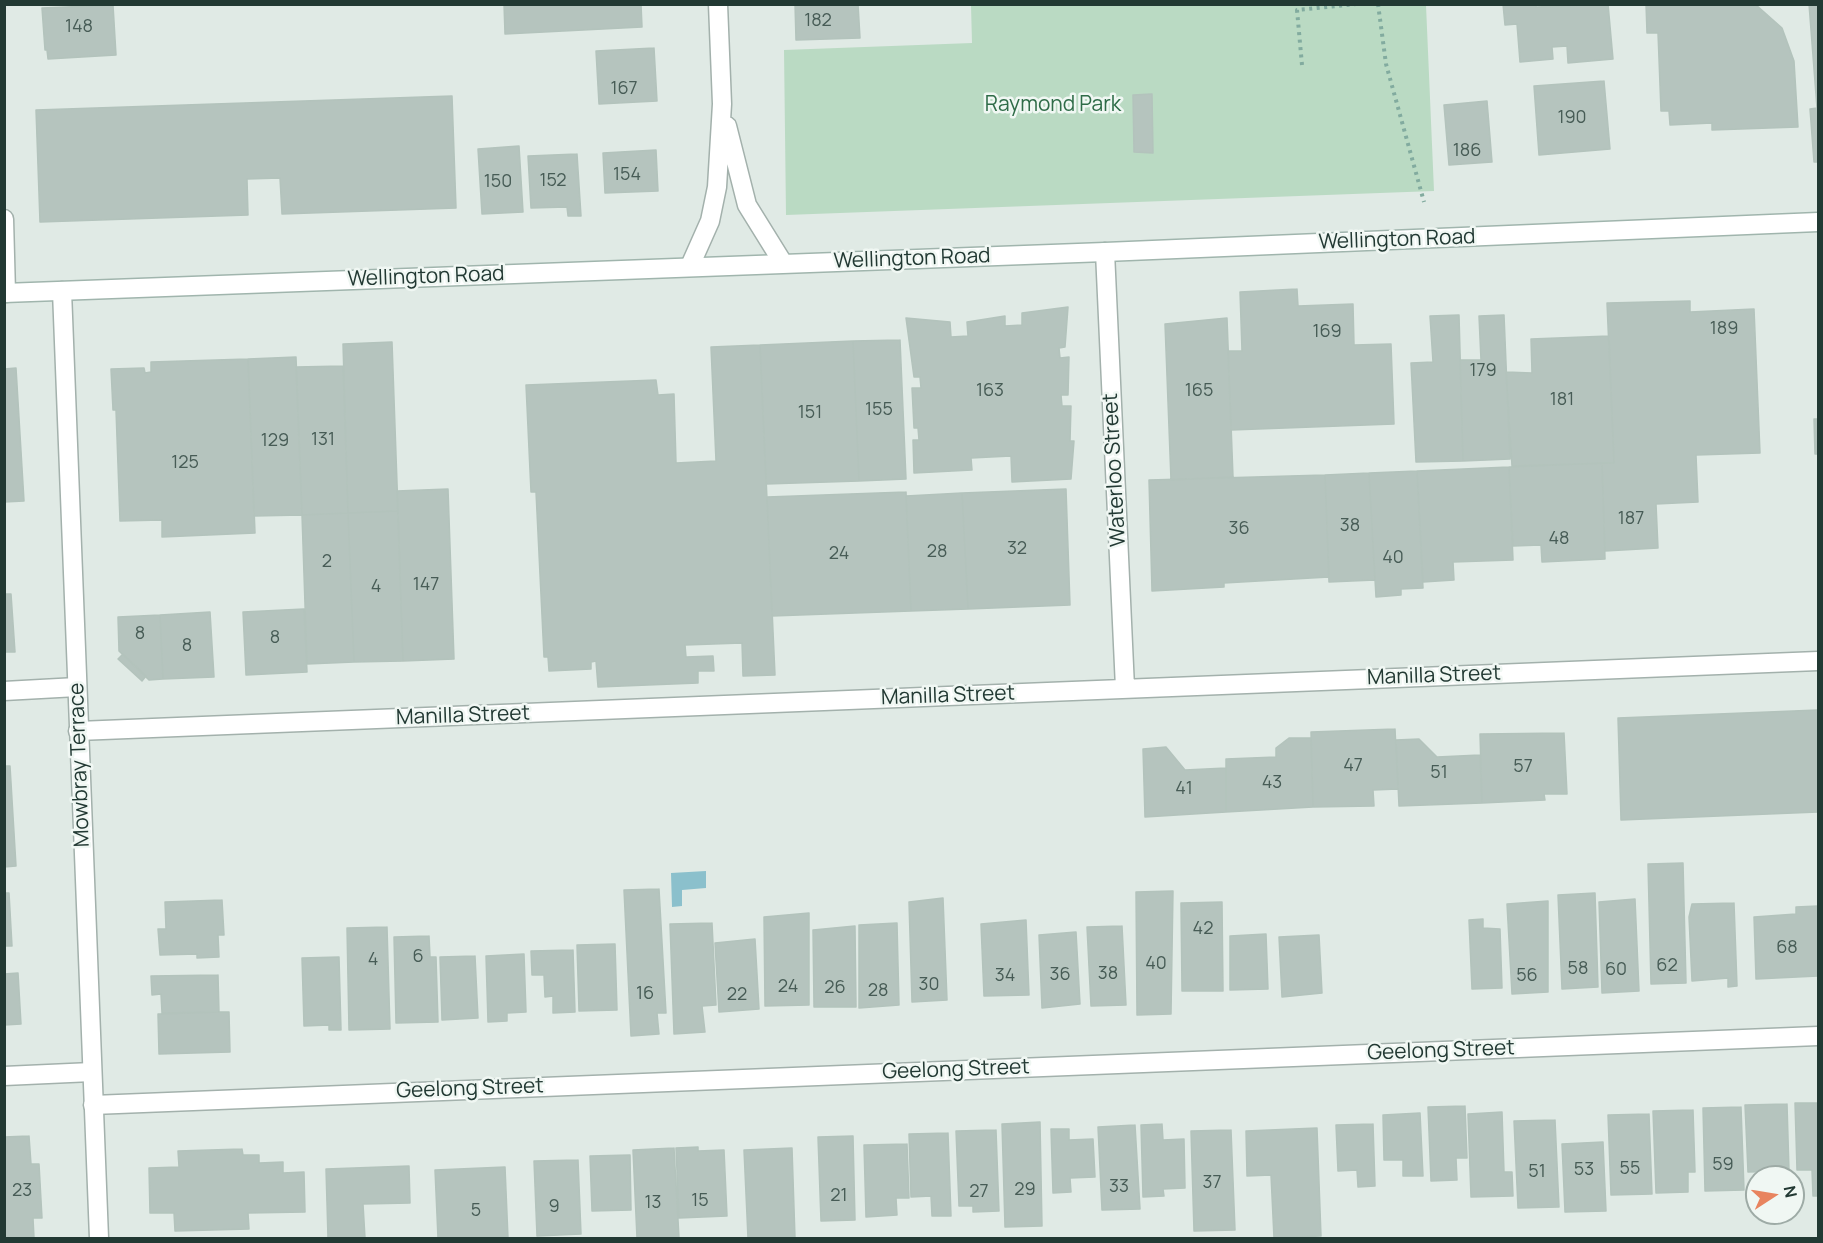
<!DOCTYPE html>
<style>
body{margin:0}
#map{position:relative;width:1823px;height:1243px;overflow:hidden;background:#e0eae5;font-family:Manrope,sans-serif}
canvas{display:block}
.frame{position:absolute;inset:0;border:6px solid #223933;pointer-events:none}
.north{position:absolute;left:1745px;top:1165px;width:60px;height:60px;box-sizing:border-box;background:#f0f7f3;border:2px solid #9eaba6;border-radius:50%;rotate:78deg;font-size:16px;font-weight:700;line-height:24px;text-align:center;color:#223933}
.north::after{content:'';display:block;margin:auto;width:21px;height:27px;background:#e8845f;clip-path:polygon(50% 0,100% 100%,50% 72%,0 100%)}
</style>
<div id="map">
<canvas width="1823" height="1243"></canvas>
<div class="frame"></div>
<div class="north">N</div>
</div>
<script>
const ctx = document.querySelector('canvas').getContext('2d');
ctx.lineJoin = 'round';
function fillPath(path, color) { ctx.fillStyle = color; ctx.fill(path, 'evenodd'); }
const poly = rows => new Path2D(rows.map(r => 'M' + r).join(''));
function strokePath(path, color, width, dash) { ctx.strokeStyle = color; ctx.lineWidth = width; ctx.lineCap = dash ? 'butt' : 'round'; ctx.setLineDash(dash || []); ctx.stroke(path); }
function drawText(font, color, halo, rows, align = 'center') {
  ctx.font = font + ' Manrope,sans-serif'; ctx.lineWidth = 5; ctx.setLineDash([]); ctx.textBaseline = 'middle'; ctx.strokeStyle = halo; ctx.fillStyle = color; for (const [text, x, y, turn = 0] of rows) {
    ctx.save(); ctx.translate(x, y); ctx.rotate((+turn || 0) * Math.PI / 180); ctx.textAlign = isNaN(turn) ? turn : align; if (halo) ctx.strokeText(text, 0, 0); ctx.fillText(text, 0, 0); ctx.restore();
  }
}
const green = poly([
 [971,5,1426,5,1434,191,786,215,784,50,972,43]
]);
const water = poly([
 [706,871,706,888,682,890,682,906,672,907,671,873]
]);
const building = poly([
 [504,4,641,4,642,27,505,34,504,4],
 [795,4,858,4,860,38,796,40,795,4],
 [1503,4,1536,4,1536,7,1608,4,1613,59,1568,63,1567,46,1552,47,1553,59,1520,62,1517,24,1505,25,1503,4],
 [1646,4,1755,4,1782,28,1794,61,1798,127,1712,130,1712,123,1670,125,1669,111,1661,111,1658,33,1647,33,1646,4],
 [1809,4,1818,4,1818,162,1814,162,1810,109,1817,108,1809,4],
 [113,5,116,55,48,59,47,50,45,50,42,8,113,5],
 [654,48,657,101,599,104,596,51,654,48],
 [1604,81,1610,149,1539,155,1534,86,1604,81],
 [1152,94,1153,153,1134,152,1133,95,1152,94],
 [452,96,456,208,282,214,280,178,247,179,248,215,40,222,36,110,452,96],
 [1487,101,1492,162,1449,165,1444,105,1487,101],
 [519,146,523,212,482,214,478,149,519,146],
 [656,150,658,191,605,193,603,153,656,150],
 [577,154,581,216,568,216,567,207,531,208,528,156,577,154],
 [1297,289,1298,306,1353,304,1354,345,1391,344,1394,424,1231,430,1228,351,1242,351,1240,292,1297,289],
 [1690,301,1690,312,1754,309,1760,453,1696,455,1698,502,1656,504,1658,548,1605,551,1602,463,1614,463,1607,303,1690,301],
 [1068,307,1065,347,1059,348,1060,358,1069,357,1068,395,1061,395,1062,406,1071,406,1070,441,1074,441,1071,479,1012,482,1011,456,971,458,972,470,914,473,913,440,919,440,918,428,914,428,912,388,921,388,920,377,914,377,906,318,950,322,951,337,968,336,967,322,1005,316,1005,326,1022,325,1022,313,1068,307],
 [1459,315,1463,461,1416,462,1411,363,1433,362,1430,316,1459,315],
 [1504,315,1510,459,1463,461,1460,360,1481,360,1479,316,1504,315],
 [1227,318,1233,477,1171,480,1165,324,1227,318],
 [1609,336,1614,463,1512,466,1506,372,1532,373,1531,339,1609,336],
 [900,340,906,479,859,481,853,341,900,340],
 [853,341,859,481,766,484,760,345,853,341],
 [392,342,398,511,348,513,343,344,392,342],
 [760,345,775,675,743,676,742,643,685,645,686,657,713,656,714,671,698,671,698,683,598,687,596,661,591,662,591,669,549,671,548,657,544,657,536,492,531,492,526,385,656,380,658,395,674,394,676,463,716,461,711,347,760,345],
 [296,357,302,515,254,516,248,359,296,357],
 [248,359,255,533,162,537,162,520,120,521,116,410,113,410,111,369,144,368,145,373,151,372,151,362,248,359],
 [343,366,348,513,302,515,296,367,343,366],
 [16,368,24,501,4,502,4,369,16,368],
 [1814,419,1818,419,1818,454,1815,454,1814,419],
 [1602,463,1605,559,1542,562,1541,545,1513,546,1509,467,1602,463],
 [1509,467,1513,560,1453,562,1454,580,1423,582,1417,471,1509,467],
 [1417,471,1423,588,1401,589,1401,595,1376,597,1369,473,1417,471],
 [1369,473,1375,580,1329,582,1325,475,1369,473],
 [1325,475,1329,577,1224,583,1224,587,1152,591,1149,480,1325,475],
 [448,489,454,659,403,661,397,491,448,489],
 [1066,489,1070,605,968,609,962,493,1066,489],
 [906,492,911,611,772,616,767,497,906,492],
 [962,493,968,609,911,611,906,496,962,493],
 [398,511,403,661,354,662,348,513,398,511],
 [348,513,354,662,307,664,302,515,348,513],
 [4,594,11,594,15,652,4,652,4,594],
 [304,609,307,672,246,675,243,612,304,609],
 [210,612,214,677,163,679,160,615,210,612],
 [160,615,163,679,149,680,119,651,118,617,160,615],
 [123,654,146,676,142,681,118,659,123,654],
 [1818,710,1818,812,1621,820,1618,718,1818,710],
 [1395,729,1398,789,1373,790,1374,806,1313,807,1311,732,1395,729],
 [1564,733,1567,794,1544,794,1545,800,1482,803,1480,734,1564,733],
 [1289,738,1311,738,1313,807,1226,812,1226,759,1276,757,1276,748,1289,738],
 [1419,739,1437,757,1480,755,1482,803,1399,806,1396,740,1419,739],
 [1166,747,1185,770,1226,768,1226,812,1145,817,1143,749,1166,747],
 [4,766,10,766,16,866,4,867,4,766],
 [1683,863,1686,983,1651,984,1648,864,1683,863],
 [659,889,666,1013,657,1013,659,1034,631,1036,624,890,659,889],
 [1173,891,1171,1014,1137,1015,1136,892,1173,891],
 [4,893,9,893,12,946,4,946,4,893],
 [1595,893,1598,987,1562,989,1558,895,1595,893],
 [943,898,947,1000,912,1002,909,902,943,898],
 [1635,899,1639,991,1602,993,1599,902,1635,899],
 [222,900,224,935,218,935,219,957,197,958,197,954,160,955,158,929,166,929,165,902,222,900],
 [1548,901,1548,992,1512,994,1507,904,1548,901],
 [1222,902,1223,991,1182,991,1181,903,1222,902],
 [1734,903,1737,986,1728,987,1728,978,1692,981,1689,917,1692,904,1734,903],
 [1818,906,1818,976,1756,979,1754,917,1796,914,1796,907,1818,906],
 [809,913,809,1005,765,1006,764,917,809,913],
 [1483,919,1483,928,1500,929,1502,988,1472,989,1469,920,1483,919],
 [1026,920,1029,995,984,996,981,924,1026,920],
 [712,923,716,1005,702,1006,705,1032,674,1034,670,924,712,923],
 [897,923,899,1005,859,1008,859,925,897,923],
 [855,926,856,1007,814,1007,813,930,855,926],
 [1122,926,1126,1005,1091,1006,1087,927,1122,926],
 [387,927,390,1029,349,1030,347,928,387,927],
 [1076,932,1080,1004,1042,1008,1039,935,1076,932],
 [1266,934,1268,989,1230,990,1230,936,1266,934],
 [1319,935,1322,993,1282,997,1279,937,1319,935],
 [429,936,430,957,436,957,438,1022,396,1023,394,937,429,936],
 [755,939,759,1009,719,1012,715,943,755,939],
 [615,944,617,1010,579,1011,577,945,615,944],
 [573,950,575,1012,553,1013,553,996,545,997,544,975,532,975,531,951,573,950],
 [524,954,526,1012,507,1013,507,1021,488,1022,486,956,524,954],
 [475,956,478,1018,442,1020,440,957,475,956],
 [339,957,341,1030,329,1030,329,1025,304,1026,302,958,339,957],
 [18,973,21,1024,4,1025,4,974,18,973],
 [218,975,219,1012,162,1013,161,994,152,995,151,976,218,975],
 [219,1012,229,1012,230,1052,159,1054,158,1014,219,1012],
 [1795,1103,1818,1103,1818,1196,1813,1196,1812,1170,1797,1170,1795,1103],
 [1787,1104,1789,1171,1748,1172,1745,1105,1787,1104],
 [1465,1106,1467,1158,1456,1158,1457,1180,1431,1181,1428,1107,1465,1106],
 [1741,1107,1744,1190,1705,1191,1703,1108,1741,1107],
 [1693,1110,1695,1172,1688,1172,1688,1192,1656,1193,1653,1111,1693,1110],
 [1502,1112,1504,1172,1512,1172,1513,1196,1471,1197,1468,1114,1502,1112],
 [1420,1113,1423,1176,1403,1176,1403,1160,1384,1160,1383,1115,1420,1113],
 [1649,1114,1652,1194,1611,1195,1608,1115,1649,1114],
 [1555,1120,1559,1207,1518,1208,1514,1121,1555,1120],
 [1040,1122,1042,1226,1005,1227,1002,1124,1040,1122],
 [1162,1124,1163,1140,1184,1139,1185,1188,1163,1189,1164,1196,1143,1197,1141,1125,1162,1124],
 [1373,1124,1375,1186,1358,1187,1357,1170,1338,1171,1336,1125,1373,1124],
 [1135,1125,1140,1209,1102,1210,1098,1127,1135,1125],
 [1317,1128,1321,1236,1274,1238,1271,1175,1247,1176,1246,1131,1317,1128],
 [1051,1129,1069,1129,1069,1140,1093,1139,1095,1177,1070,1178,1071,1192,1053,1193,1051,1129],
 [996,1130,999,1211,973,1212,973,1206,959,1206,956,1131,996,1130],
 [1231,1130,1235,1230,1194,1231,1191,1131,1231,1130],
 [948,1133,951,1216,932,1216,931,1196,911,1197,909,1134,948,1133],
 [29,1136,31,1164,39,1164,42,1218,33,1218,34,1238,4,1238,4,1137,29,1136],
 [853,1136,855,1220,821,1221,818,1137,853,1136],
 [1603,1142,1606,1211,1565,1212,1562,1144,1603,1142],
 [907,1144,909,1198,896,1198,897,1215,866,1217,864,1145,907,1144],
 [698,1147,698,1151,724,1150,727,1216,679,1218,676,1148,698,1147],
 [674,1148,679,1238,637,1238,633,1150,674,1148],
 [792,1148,795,1238,748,1238,744,1150,792,1148],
 [242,1149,243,1155,259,1155,259,1163,283,1162,283,1173,304,1172,305,1212,248,1213,249,1229,175,1231,174,1213,150,1213,149,1168,179,1167,178,1151,242,1149],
 [630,1155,631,1210,592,1211,590,1156,630,1155],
 [578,1160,581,1234,537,1236,534,1161,578,1160],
 [409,1166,410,1203,363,1204,365,1238,328,1238,326,1169,409,1166],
 [505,1167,508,1238,438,1238,435,1170,505,1167]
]);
const path = poly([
 [1378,4,1386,64,1424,202],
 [1302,65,1297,10,1356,4]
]);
const minor = poly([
 [4,219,6,293],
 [1105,252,1125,688],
 [4,691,77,687],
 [78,731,1818,661],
 [4,1076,92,1072],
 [93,1105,1818,1036]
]);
const tertiary = poly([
 [727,126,747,205,783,263],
 [690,266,710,221,717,187,722,104,718,4],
 [62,291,99,1238]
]);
const secondary = poly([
 [4,293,1105,252,1818,222]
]);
const numberNames = [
 ["182",818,21],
 ["148",79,27],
 ["167",624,89],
 ["190",1572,118],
 ["186",1467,151],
 ["154",627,175],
 ["152",553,181],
 ["150",498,182],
 ["189",1724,329],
 ["169",1327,332],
 ["179",1483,371],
 ["163",990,391],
 ["165",1199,391],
 ["181",1562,400],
 ["155",879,410],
 ["151",810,413],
 ["131",323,440],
 ["129",275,441],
 ["125",185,463],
 ["187",1631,519],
 ["38",1350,526],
 ["36",1239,529],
 ["48",1559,539],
 ["32",1017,549],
 ["28",937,552],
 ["24",839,554],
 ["40",1393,558],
 ["2",327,562],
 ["147",426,585],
 ["4",376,587],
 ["8",140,634],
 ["8",275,638],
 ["8",187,646],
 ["47",1353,766],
 ["57",1523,767],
 ["51",1439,773],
 ["43",1272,783],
 ["41",1184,789],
 ["42",1203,929],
 ["68",1787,948],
 ["6",418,957],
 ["4",373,960],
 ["40",1156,964],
 ["62",1667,966],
 ["58",1578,969],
 ["60",1616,970],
 ["38",1108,974],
 ["36",1060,975],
 ["34",1005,976],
 ["56",1527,976],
 ["30",929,985],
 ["24",788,987],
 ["26",835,988],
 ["28",878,991],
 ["16",645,994],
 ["22",737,995],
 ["59",1723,1165],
 ["55",1630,1169],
 ["53",1584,1170],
 ["51",1537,1172],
 ["37",1212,1183],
 ["33",1119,1187],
 ["29",1025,1190],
 ["23",22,1191],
 ["27",979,1192],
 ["21",839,1196],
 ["15",700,1201],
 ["13",653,1203],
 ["9",554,1207],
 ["5",476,1211]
];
const parkNames = [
 ["Raymond Park",1053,105]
];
const streetNames = [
 ["Wellington Road",1397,240,-2],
 ["Wellington Road",912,259,-2],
 ["Wellington Road",426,277,-2],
 ["Waterloo Street",1115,470,-93],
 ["Manilla Street",1434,676,-2],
 ["Manilla Street",948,696,-2],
 ["Manilla Street",463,716,-2],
 ["Mowbray Terrace",80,765,-92],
 ["Geelong Street",1441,1051,-2],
 ["Geelong Street",956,1070,-2],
 ["Geelong Street",470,1089,-2]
];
fillPath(green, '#badac3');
fillPath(water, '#8bc0cc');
fillPath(building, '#b5c4be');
strokePath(building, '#b3c3bc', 1.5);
strokePath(minor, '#a3b1ac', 21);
strokePath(tertiary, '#a3b1ac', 21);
strokePath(secondary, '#a0b5ad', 21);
strokePath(path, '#82ab9f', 4, [3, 4.5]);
strokePath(minor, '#fff', 18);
strokePath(tertiary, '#fff', 18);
strokePath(secondary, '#fff', 18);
drawText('18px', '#475c56', null, numberNames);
drawText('21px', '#2f6c48', '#f0f7f3', parkNames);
drawText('21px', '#223933', '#f0f7f3', streetNames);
</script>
